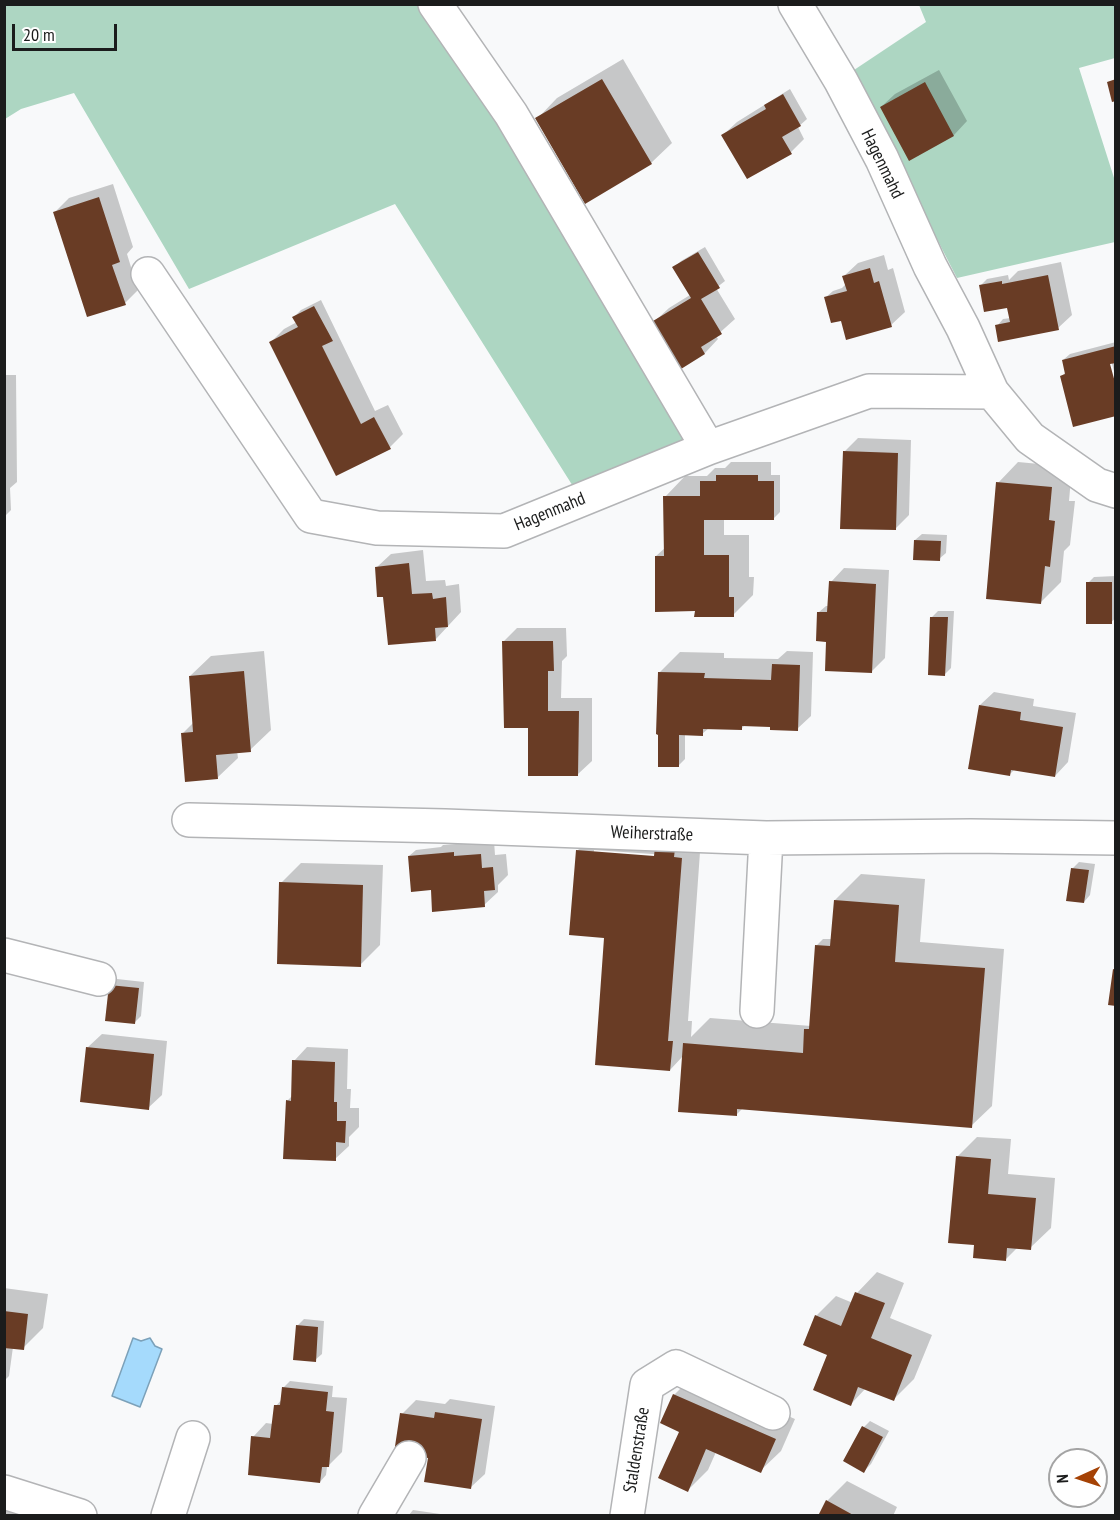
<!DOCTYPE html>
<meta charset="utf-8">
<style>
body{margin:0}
#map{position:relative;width:1120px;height:1520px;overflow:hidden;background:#f8f9fa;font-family:"PT Sans Narrow",sans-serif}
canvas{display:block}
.frame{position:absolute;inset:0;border:6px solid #1b1c1c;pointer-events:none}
.north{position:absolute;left:1048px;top:1448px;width:60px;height:60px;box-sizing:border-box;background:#fff;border:2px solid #a4a4a4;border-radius:50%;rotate:267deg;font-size:16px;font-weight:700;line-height:24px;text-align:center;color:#1b1c1c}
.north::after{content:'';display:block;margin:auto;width:21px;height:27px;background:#a54205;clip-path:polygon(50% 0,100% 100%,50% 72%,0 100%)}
.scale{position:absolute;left:12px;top:24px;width:105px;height:27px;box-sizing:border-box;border:3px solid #1b1c1c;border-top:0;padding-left:8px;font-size:18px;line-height:21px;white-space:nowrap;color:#1b1c1c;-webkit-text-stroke:4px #fff;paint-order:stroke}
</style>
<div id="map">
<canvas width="1120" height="1520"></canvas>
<div class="frame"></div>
<div class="north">N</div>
<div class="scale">20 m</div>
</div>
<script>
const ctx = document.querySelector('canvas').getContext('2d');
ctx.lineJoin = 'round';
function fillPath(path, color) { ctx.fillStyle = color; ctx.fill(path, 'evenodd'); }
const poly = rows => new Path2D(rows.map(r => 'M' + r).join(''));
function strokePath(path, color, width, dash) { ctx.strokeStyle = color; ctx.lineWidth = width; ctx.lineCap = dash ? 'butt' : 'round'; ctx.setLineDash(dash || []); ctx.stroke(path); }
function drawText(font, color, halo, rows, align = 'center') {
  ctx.font = font + ' "PT Sans Narrow",sans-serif'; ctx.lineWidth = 6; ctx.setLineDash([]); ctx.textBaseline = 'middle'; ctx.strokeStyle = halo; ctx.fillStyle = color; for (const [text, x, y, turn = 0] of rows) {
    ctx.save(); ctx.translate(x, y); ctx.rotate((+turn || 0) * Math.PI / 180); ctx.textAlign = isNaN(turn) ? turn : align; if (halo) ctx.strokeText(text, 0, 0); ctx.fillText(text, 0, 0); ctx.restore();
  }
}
const green = poly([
 [5,5,435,5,708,448,581,499,395,204,189,289,74,93,21,109,5,119],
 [919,5,1115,5,1115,58,1079,68,1115,181,1115,242,957,278,851,72,926,22]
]);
const water = poly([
 [133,1338,141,1341,150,1338,155,1346,162,1349,140,1407,112,1396,133,1338]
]);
const shadow = poly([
 [623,59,672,143,651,163,586,202,537,119,557,98],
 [939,70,967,121,954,135,910,159,881,107,895,94],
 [790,89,807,119,798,127,804,139,791,152,723,135,737,122],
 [113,184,133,247,127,254,138,290,125,303,55,212,69,198],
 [705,247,725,281,716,288,735,319,716,336,718,339,705,353,682,366,655,321,669,308,690,295,674,268,681,261],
 [884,255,888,270,893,268,905,312,891,325,842,319,826,297,833,291,842,288,846,284,844,276,858,263],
 [1061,262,1072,315,1058,328,997,326,1003,319,1011,318,1008,306,980,286,987,279,1008,275,1009,280,1018,271],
 [321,300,375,411,388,405,403,434,390,447,337,474,270,343,284,329,297,322,294,317,301,310],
 [1116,342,1116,379,1110,356,1062,376,1066,372,1063,360,1070,354],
 [4,375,16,375,17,482,10,488,11,510,4,517],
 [858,438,911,440,909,515,895,529,844,452],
 [731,462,771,462,771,475,780,475,780,512,774,518,724,519,724,535,749,535,749,577,754,577,753,595,733,615,696,610,656,556,666,547,665,497,685,476,707,476,715,468,725,468],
 [1018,462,1072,467,1069,501,1075,501,1070,545,1064,551,1061,582,1041,602,998,483],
 [922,534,947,535,946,553,939,559,915,540],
 [423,550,426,581,445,580,446,586,459,584,461,612,436,639,385,596,377,567,391,554],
 [844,568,889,570,885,658,871,672,828,638,819,612,826,606,829,606,831,582],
 [1116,576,1116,618,1111,622,1088,583,1094,577],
 [938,611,954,611,951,668,945,674,932,617],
 [517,628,566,628,567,656,562,661,561,698,592,698,592,761,578,774,530,727,504,641],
 [264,651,271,730,250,750,237,751,238,758,217,778,182,734,194,722,190,676,211,656],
 [787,651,813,652,811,716,797,729,772,723,745,725,741,729,709,728,702,734,685,734,685,759,678,766,660,672,680,652,724,653,724,658,778,659],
 [994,692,1034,699,1033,706,1076,713,1068,762,1055,776,1015,769,1010,774,980,705],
 [598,830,701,838,688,1021,692,1021,691,1037,710,1018,811,1026,817,945,823,939,832,939,835,900,861,874,925,879,920,942,1004,949,992,1106,971,1126,743,1108,736,1115,683,1056,670,1070,606,937,577,851],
 [594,850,667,855,667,858,594,853],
 [494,841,495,855,506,854,508,875,498,885,498,892,484,905,432,888,409,856,416,850,441,847,443,845],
 [1079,862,1095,864,1090,895,1084,902,1072,869],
 [301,863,383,865,380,945,360,965,281,883],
 [117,979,144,982,141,1016,134,1023,110,985],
 [102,1034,167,1041,162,1095,148,1108,88,1047],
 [307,1047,348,1049,347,1089,351,1089,350,1108,359,1108,359,1127,349,1137,349,1146,335,1159,287,1101,292,1096,294,1061],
 [977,1137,1011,1139,1008,1174,1055,1178,1051,1228,1030,1248,1018,1247,1006,1259,976,1244,957,1157],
 [877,1272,904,1283,890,1318,932,1335,914,1379,894,1399,866,1388,851,1404,829,1354,816,1316,836,1296,853,1303,857,1293],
 [4,1288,48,1294,43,1328,23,1348,13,1347,9,1376,4,1381],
 [304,1319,324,1321,322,1354,315,1360,297,1326],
 [694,1375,795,1419,781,1451,760,1471,716,1452,708,1470,688,1490,674,1395],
 [290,1381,333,1386,332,1397,347,1398,342,1452,327,1467,326,1475,320,1482,253,1437,266,1423,273,1424,276,1406,282,1399,283,1388],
 [450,1399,495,1406,485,1474,471,1487,429,1457,402,1414,416,1400,445,1404],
 [870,1421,889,1431,871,1464,864,1471,864,1427],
 [847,1481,897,1507,893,1516,819,1516,827,1501],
 [4,1507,27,1516,4,1516],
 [413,1510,447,1515,408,1516]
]);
const building = poly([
 [602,79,652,164,585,204,535,118],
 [1116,79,1116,101,1112,102,1107,82],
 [925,82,954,136,909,161,880,107],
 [783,94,801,126,782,137,792,154,747,179,721,135,766,109,764,105],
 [99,197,120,262,112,265,126,305,87,317,53,212],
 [698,252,720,288,701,299,722,334,701,347,705,354,681,369,653,321,691,298,672,267],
 [870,268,874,283,879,281,892,327,846,340,841,321,831,323,824,297,847,291,842,276],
 [1048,275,1059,330,998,342,995,325,1010,322,1007,308,984,312,979,285,1002,281,1002,284],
 [314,306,333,341,322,346,361,424,374,417,391,449,336,476,269,342,298,327,292,317],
 [1116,346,1116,363,1110,364,1116,386,1116,416,1073,427,1060,376,1065,374,1062,360],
 [843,451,898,453,896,530,840,529],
 [716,475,758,475,758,481,774,481,774,520,704,520,704,555,729,555,729,597,734,597,734,617,694,617,695,611,655,612,655,556,664,556,663,496,700,496,700,481,716,481],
 [996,482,1052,487,1049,520,1055,521,1050,567,1045,566,1041,604,986,599],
 [914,540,941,541,940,561,913,560],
 [409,563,412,594,432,593,433,599,446,597,448,627,435,628,436,641,388,645,383,597,377,597,375,567],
 [829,581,876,584,872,673,825,671,826,642,816,641,817,612,827,612],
 [1086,582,1112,582,1112,624,1086,624],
 [930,617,948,617,945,676,928,675],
 [502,641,553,641,554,671,548,671,548,711,579,711,578,776,528,776,528,728,504,728],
 [772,664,800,665,798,731,770,730,770,727,742,726,742,730,703,729,703,736,679,735,679,767,658,767,658,735,656,734,658,672,705,673,704,678,771,680],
 [244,671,251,752,216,755,218,779,185,782,181,733,193,732,189,676],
 [979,705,1021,712,1020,720,1063,727,1055,777,1011,770,1010,776,968,769],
 [655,847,675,849,674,857,682,858,668,1041,673,1041,670,1071,595,1065,604,938,569,935,576,850,654,856],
 [454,852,454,856,481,854,482,868,493,867,495,890,484,891,485,907,432,912,431,890,411,892,408,856],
 [1071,868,1089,870,1084,903,1066,901],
 [279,882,363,885,361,967,277,964],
 [834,900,899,905,895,962,985,968,972,1128,737,1109,737,1116,678,1112,683,1043,803,1053,804,1029,809,1029,815,945,830,946],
 [1113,969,1116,970,1116,1006,1108,1005],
 [109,985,139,988,135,1024,105,1021],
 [86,1047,154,1054,149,1110,80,1102],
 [292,1060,335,1062,334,1102,337,1102,337,1121,346,1121,345,1143,336,1142,336,1161,283,1159,286,1100,291,1101],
 [956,1156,991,1159,988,1194,1036,1198,1031,1250,1007,1248,1006,1261,973,1258,974,1245,948,1243],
 [855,1292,885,1303,871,1338,912,1355,894,1401,858,1387,851,1406,813,1390,827,1355,803,1345,815,1315,841,1326],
 [4,1311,28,1314,24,1350,4,1348],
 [296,1325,318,1327,316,1362,293,1360],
 [282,1387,328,1392,326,1411,334,1412,329,1467,322,1467,320,1483,248,1475,251,1436,270,1438,274,1405,280,1405],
 [673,1394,776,1439,761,1473,706,1449,688,1492,658,1478,679,1432,660,1423],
 [435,1412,482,1419,471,1489,424,1482,428,1458,394,1453,400,1413,434,1418],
 [862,1426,883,1437,864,1473,843,1461],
 [826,1500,855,1516,818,1516]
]);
const minor = poly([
 [435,4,511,114,708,448],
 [795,4,841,81,882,159,930,266,963,328,992,392,1030,438,1097,485,1116,491],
 [148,274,311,516,377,528,504,531,708,448,869,391,992,392],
 [189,820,445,826,766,838,971,836,1116,838],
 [4,955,99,979],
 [757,1011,766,838],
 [4,1492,80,1516],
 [168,1516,193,1438],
 [375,1516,409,1458],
 [627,1516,647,1385,676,1367,773,1413]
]);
const streetNames = [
 ["Hagenmahd",882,164,64],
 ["Hagenmahd",550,512,-22],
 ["Weiherstraße",652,834,2],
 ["Staldenstraße",637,1450,-81]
];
fillPath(green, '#add6c2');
fillPath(water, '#a5dafc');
strokePath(water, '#7ca1b9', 1.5);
fillPath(shadow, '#0003');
fillPath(building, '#693c25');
strokePath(minor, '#b3b4b6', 36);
strokePath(minor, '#fff', 33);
drawText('18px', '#1b1c1c', '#fff', streetNames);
</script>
